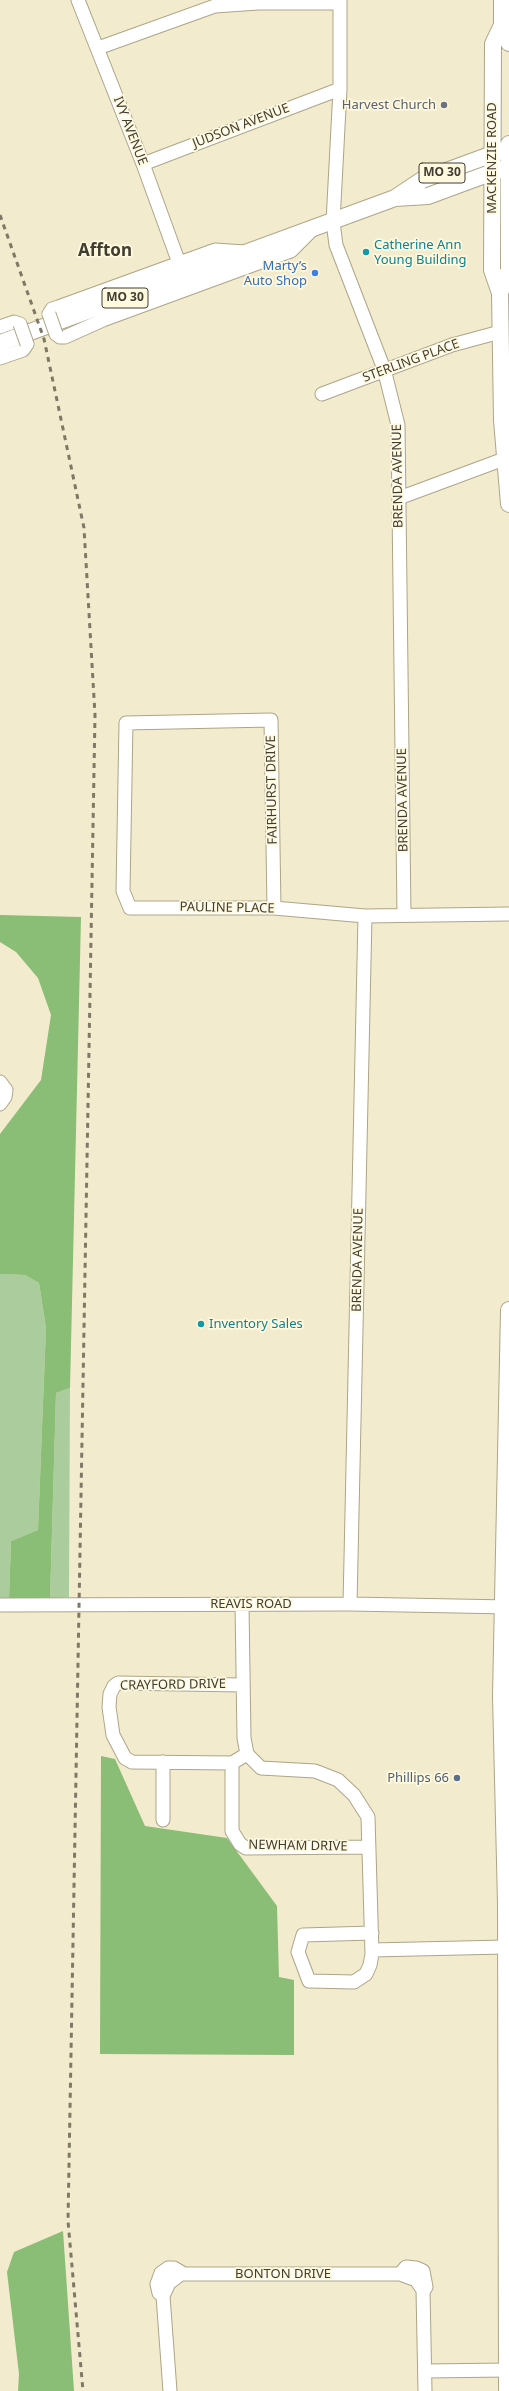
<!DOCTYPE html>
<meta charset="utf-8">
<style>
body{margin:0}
canvas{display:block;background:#f3ebcd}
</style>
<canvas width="509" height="2391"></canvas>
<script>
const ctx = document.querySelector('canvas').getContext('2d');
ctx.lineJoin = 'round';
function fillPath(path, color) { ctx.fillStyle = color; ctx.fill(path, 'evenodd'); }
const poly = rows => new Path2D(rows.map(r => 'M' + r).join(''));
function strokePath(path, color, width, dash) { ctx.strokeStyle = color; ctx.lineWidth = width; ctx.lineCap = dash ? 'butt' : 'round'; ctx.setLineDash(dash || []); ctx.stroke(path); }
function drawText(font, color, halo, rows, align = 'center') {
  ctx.font = font + ' "Noto Sans",sans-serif'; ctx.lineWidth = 3.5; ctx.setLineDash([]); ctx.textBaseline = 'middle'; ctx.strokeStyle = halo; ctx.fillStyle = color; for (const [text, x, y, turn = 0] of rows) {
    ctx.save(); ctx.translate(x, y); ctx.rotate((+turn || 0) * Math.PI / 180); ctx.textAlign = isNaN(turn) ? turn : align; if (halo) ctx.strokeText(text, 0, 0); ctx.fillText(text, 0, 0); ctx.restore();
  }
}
const green = poly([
 [0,1274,25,1275,39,1283,46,1328,38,1530,11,1541,9,1599,0,1599],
 [70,1388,69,1597,50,1599,56,1393]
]);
const forest = poly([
 [0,915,81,917,70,1388,56,1393,50,1599,9,1599,11,1541,38,1530,46,1328,39,1283,25,1275,0,1274,0,1134,41,1080,51,1015,38,978,16,952,0,942],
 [101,1756,115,1759,145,1826,227,1838,277,1906,279,1977,294,1980,294,2055,100,2054],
 [63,2231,74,2391,18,2391,19,2374,7,2272,14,2252]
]);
const minor = poly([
 [78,0,143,164,179,263],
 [340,0,340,89,333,222,336,245,384,369,398,425,404,915],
 [98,48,215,6,258,3,340,3],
 [143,164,340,89],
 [49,314,52,309,58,307,215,250,245,252],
 [0,327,14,322,20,324],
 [56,334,60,337,65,337,103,320,291,251,313,229],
 [0,358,23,350,27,344],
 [322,394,452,345,500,332],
 [399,498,504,459],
 [274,908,271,720,126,723,123,891,130,908,274,908,365,916,509,914],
 [0,1082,6,1090,5,1097,0,1104],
 [350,1604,365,916],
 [0,1605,350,1604,509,1607],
 [242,1605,244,1738,247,1754,261,1768,315,1771,338,1780,354,1795,368,1817,372,1954,370,1965,366,1974,354,1982,309,1981,298,1952,303,1935,372,1933],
 [242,1685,118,1683,114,1686,110,1694,109,1707,113,1735,125,1758,132,1762,232,1763,247,1754],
 [163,1762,163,1820],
 [232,1763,232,1831,240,1844,246,1848,369,1847],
 [372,1950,505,1947],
 [400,2274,406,2267,416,2268,423,2271,426,2287,423,2292],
 [163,2296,159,2293,157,2284,161,2273,168,2268,174,2268,184,2274],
 [425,2371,507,2370],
 [170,2391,163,2296,169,2283,181,2274,400,2274,416,2280,423,2290,425,2391]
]);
const major = poly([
 [502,0,502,25,509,43],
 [502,25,493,44,492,270,500,293,502,420,509,504],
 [395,198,428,196,501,169],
 [500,293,509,270,509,144],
 [0,343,395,198,422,180,509,148],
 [507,2391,506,1903,501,1696,509,1310]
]);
const rail = poly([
 [0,215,44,339,84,528,95,715,68,2221,83,2391]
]);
const minorBridge = poly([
 [49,314,56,334],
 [20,324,27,344]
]);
const markers = [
 [444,105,4,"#6b7280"],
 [366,252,4,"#0f9aa8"],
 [315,273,4,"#3f7fe0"],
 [201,1324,4,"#0f9aa8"],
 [457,1778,4,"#5c6f8a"]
];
const shields = [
 [442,173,46],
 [125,298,46]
];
const shieldNames = [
 ["MO 30",442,173],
 ["MO 30",125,298]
];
const worshipNames = [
 ["Harvest Church",436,105]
];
const streetNames = [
 ["JUDSON AVENUE",241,126,-21],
 ["IVY AVENUE",130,131,69],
 ["MACKENZIE ROAD",492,158,-90],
 ["STERLING PLACE",411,361,-20],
 ["BRENDA AVENUE",398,476,-91],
 ["FAIRHURST DRIVE",272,790,-91],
 ["BRENDA AVENUE",403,800,-91],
 ["PAULINE PLACE",227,908,1],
 ["BRENDA AVENUE",358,1260,-89],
 ["REAVIS ROAD",251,1604],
 ["CRAYFORD DRIVE",173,1685,-1],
 ["NEWHAM DRIVE",298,1846,1],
 ["BONTON DRIVE",283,2274]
];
const cultureNames = [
 ["Catherine Ann",374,245],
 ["Young Building",374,260],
 ["Inventory Sales",209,1324]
];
const shopNames = [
 ["Marty’s",307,266],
 ["Auto Shop",307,281]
];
const serviceNames = [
 ["Phillips 66",449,1778]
];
const districtNames = [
 ["Affton",105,251]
];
fillPath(green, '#abcd9e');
fillPath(forest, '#8abd75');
strokePath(minor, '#aca588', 15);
strokePath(major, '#aca588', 18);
strokePath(minor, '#fff', 13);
strokePath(major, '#fff', 16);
strokePath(rail, '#7e7967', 3, [5, 5]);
strokePath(minorBridge, '#aca588', 15, []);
strokePath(minorBridge, '#fff', 13);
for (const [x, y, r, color] of markers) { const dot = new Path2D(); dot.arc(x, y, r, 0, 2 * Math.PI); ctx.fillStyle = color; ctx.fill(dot); strokePath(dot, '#fff9e0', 1.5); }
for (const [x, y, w] of shields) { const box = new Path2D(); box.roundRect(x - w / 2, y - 10, w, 20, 3); ctx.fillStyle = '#fff9e0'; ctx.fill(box); strokePath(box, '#403d31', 1); }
drawText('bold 12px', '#403d31', null, shieldNames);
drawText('13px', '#5b616d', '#fff9e0', worshipNames, 'right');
drawText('13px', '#403d31', '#fff9e0', streetNames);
drawText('13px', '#0d838f', '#fff9e0', cultureNames, 'left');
drawText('13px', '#366cbe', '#fff9e0', shopNames, 'right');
drawText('13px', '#4e5e75', '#fff9e0', serviceNames, 'right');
drawText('bold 17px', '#403d31', '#fff9e0', districtNames);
</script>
